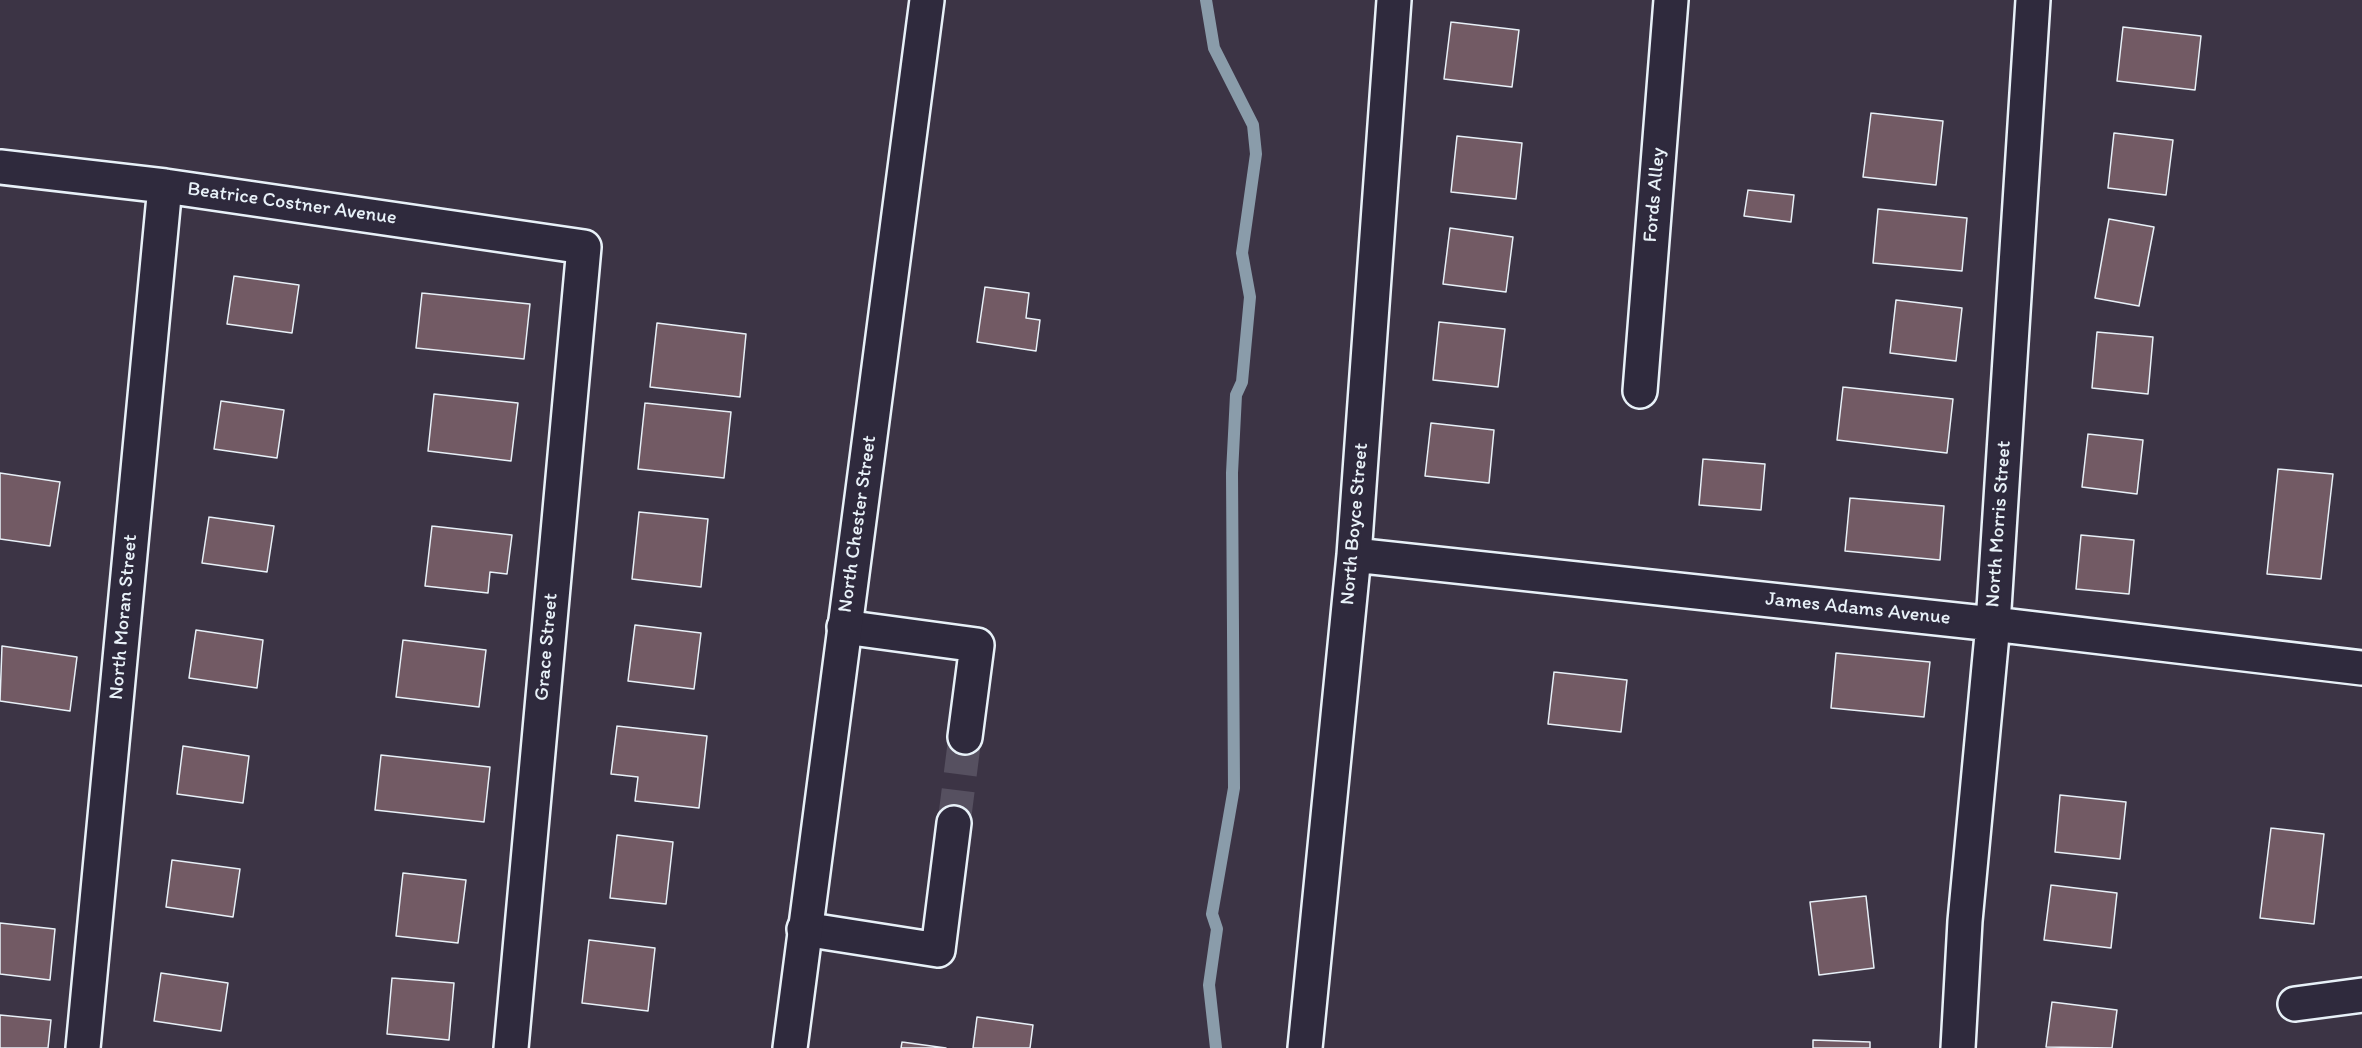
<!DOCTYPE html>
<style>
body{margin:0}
canvas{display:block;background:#3c3445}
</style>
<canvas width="2362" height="1048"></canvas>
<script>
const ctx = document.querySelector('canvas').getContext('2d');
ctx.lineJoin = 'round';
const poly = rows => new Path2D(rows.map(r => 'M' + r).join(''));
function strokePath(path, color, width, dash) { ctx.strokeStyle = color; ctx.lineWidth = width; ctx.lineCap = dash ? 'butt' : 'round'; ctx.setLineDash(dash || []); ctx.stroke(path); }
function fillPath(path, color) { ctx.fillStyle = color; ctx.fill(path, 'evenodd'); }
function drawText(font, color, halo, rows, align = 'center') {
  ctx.font = font + ' Itim,sans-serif'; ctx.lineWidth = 4.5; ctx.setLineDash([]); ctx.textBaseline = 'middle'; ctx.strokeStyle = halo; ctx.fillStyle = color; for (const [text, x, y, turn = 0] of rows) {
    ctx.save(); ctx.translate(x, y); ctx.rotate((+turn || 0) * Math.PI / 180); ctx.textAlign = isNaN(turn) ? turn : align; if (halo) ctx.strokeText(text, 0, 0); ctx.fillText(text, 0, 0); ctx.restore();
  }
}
const stream = poly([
 [1206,0,1214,48,1253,125,1256,154,1242,253,1250,297,1242,382,1236,395,1232,473,1234,788,1212,914,1217,929,1209,985,1216,1048]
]);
const building = poly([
 [1451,22,1519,30,1512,87,1444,79,1451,22],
 [2123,27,2201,36,2195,90,2117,81,2123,27],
 [1871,113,1943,121,1936,185,1863,177,1871,113],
 [2114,133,2173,140,2166,195,2108,188,2114,133],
 [1457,136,1522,143,1516,199,1451,192,1457,136],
 [1748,190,1794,195,1791,222,1744,216,1748,190],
 [1878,209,1967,218,1962,271,1873,263,1878,209],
 [2109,219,2154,227,2139,306,2095,298,2109,219],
 [1450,228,1513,237,1506,292,1443,284,1450,228],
 [234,276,299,285,292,333,227,324,234,276],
 [985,287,1029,293,1026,318,1040,320,1036,351,977,342,985,287],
 [422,293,530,304,524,359,416,348,422,293],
 [1896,300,1962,308,1956,361,1890,353,1896,300],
 [1439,322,1505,329,1498,387,1433,380,1439,322],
 [657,323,746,334,740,397,650,387,657,323],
 [2097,332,2153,337,2148,394,2092,388,2097,332],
 [1843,387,1953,399,1947,453,1837,440,1843,387],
 [434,394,518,403,511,461,428,451,434,394],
 [221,401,284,410,277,458,214,449,221,401],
 [645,403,731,412,724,478,638,469,645,403],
 [1431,423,1494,430,1489,483,1425,476,1431,423],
 [2088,434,2143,440,2137,494,2082,487,2088,434],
 [1703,459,1765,464,1761,510,1699,505,1703,459],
 [2278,469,2333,474,2321,579,2267,574,2278,469],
 [0,473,60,482,50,546,0,539,0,473],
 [1850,498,1944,506,1940,560,1845,551,1850,498],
 [639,512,708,519,701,587,632,579,639,512],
 [209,517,274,526,267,572,202,563,209,517],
 [432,526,512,535,507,574,490,572,488,593,425,586,432,526],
 [2081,535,2134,540,2129,594,2076,589,2081,535],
 [635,625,701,633,694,689,628,681,635,625],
 [196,630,263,640,257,688,189,678,196,630],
 [403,640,486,650,479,707,396,697,403,640],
 [2,646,77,657,70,711,0,701,2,646],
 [1836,653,1930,662,1924,717,1831,708,1836,653],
 [1554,672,1627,680,1621,732,1548,724,1554,672],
 [617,726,707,736,699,808,635,801,638,777,611,774,617,726],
 [183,746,249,756,243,803,177,794,183,746],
 [381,755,490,767,484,822,375,810,381,755],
 [2060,795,2126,802,2120,859,2055,852,2060,795],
 [2271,828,2324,834,2314,924,2260,918,2271,828],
 [617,835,673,842,666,904,610,898,617,835],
 [172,860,240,869,233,917,166,907,172,860],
 [403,873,466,880,458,943,396,936,403,873],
 [2051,885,2117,893,2111,948,2044,940,2051,885],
 [1866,896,1874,968,1819,975,1810,902,1866,896],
 [0,923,55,929,50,980,0,974,0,923],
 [589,940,655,948,648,1011,582,1003,589,940],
 [161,973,228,983,221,1031,154,1021,161,973],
 [392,978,454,983,449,1040,387,1034,392,978],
 [2052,1002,2117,1010,2112,1048,2046,1047,2052,1002],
 [0,1015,51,1020,48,1048,0,1048,0,1015],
 [977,1017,1033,1025,1030,1048,973,1048,977,1017],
 [1813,1040,1870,1042,1870,1048,1813,1048,1813,1040],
 [902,1042,946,1048,901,1048,902,1042]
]);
const minorTunnel = poly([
 [954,823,965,737]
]);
const minor = poly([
 [0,167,165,186,584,247,511,1048],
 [1640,391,1671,0],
 [1354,555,1993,624,2362,668],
 [844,627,977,645,965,737],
 [804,929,938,950,954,823],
 [2295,1004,2362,995],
 [83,1048,165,186],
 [1305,1048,1354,555,1394,0],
 [1958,1048,1965,921,1993,624,2033,0]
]);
const major = poly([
 [790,1048,927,0]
]);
const streetNames = [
 ["Fords Alley",1655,195,-85],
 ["Beatrice Costner Avenue",292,204,8],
 ["North Chester Street",858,524,-82],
 ["North Boyce Street",1355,524,-85],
 ["North Morris Street",1999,524,-86],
 ["James Adams Avenue",1858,609,6],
 ["North Moran Street",124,617,-85],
 ["Grace Street",547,647,-85]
];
strokePath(stream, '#8a9caa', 12);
fillPath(building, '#725a64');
strokePath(building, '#e8f1f8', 1.5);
strokePath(minorTunnel, '#565060', 33, [33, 16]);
strokePath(minor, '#e8f1f8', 38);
strokePath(major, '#e8f1f8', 38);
strokePath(minor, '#2f2a3d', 33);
strokePath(major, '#2f2a3d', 33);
drawText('20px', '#e8f1f8', '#2f2a3d', streetNames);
</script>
